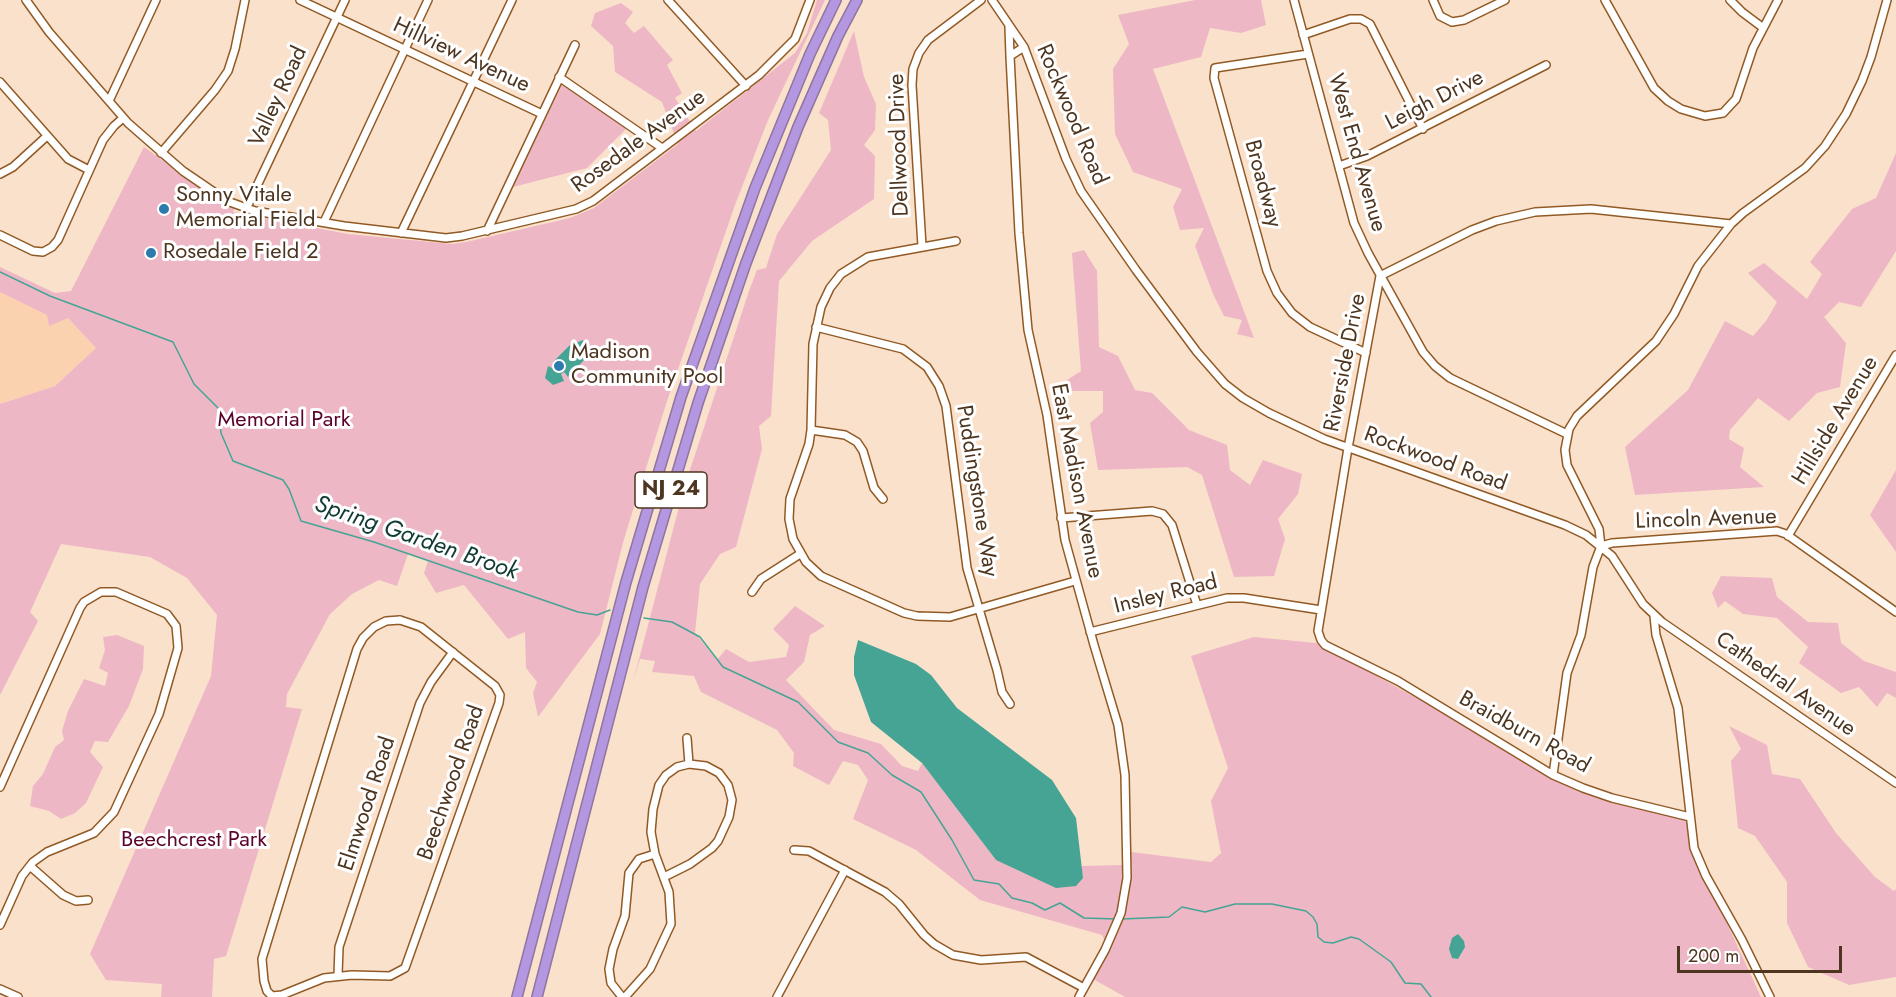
<!DOCTYPE html>
<style>
body{margin:0}
#map{position:relative;width:1896px;height:997px;overflow:hidden;background:#fae1cc;font-family:Jost,sans-serif}
canvas{display:block}
.scale{position:absolute;left:1677px;top:946px;width:165px;height:27px;box-sizing:border-box;border:3px solid #4d351f;border-top:0;padding-left:8px;font-size:18px;line-height:21px;white-space:nowrap;color:#4d351f;-webkit-text-stroke:4px #fff;paint-order:stroke}
</style>
<div id="map">
<canvas width="1896" height="997"></canvas>
<div class="scale">200 m</div>
</div>
<script>
const ctx = document.querySelector('canvas').getContext('2d');
ctx.lineJoin = 'round';
function fillPath(path, color) { ctx.fillStyle = color; ctx.fill(path, 'evenodd'); }
const poly = rows => new Path2D(rows.map(r => 'M' + r).join(''));
function strokePath(path, color, width, dash) { ctx.strokeStyle = color; ctx.lineWidth = width; ctx.lineCap = dash ? 'butt' : 'round'; ctx.setLineDash(dash || []); ctx.stroke(path); }
function drawText(font, color, halo, rows, align = 'center') {
  ctx.font = font + ' Jost,sans-serif'; ctx.lineWidth = 6; ctx.setLineDash([]); ctx.textBaseline = 'middle'; ctx.strokeStyle = halo; ctx.fillStyle = color; for (const [text, x, y, turn = 0] of rows) {
    ctx.save(); ctx.translate(x, y); ctx.rotate((+turn || 0) * Math.PI / 180); ctx.textAlign = isNaN(turn) ? turn : align; if (halo) ctx.strokeText(text, 0, 0); ctx.fillText(text, 0, 0); ctx.restore();
  }
}
const built = poly([
 [0,292,48,315,68,318,96,348,55,386,0,404]
]);
const green = poly([
 [817,0,825,0,768,120,735,205,667,401,624,539,600,634,538,717,533,693,537,682,526,668,525,632,508,639,464,585,436,593,424,573,428,561,408,554,397,586,379,580,352,594,330,614,287,694,286,707,302,709,226,956,214,959,212,997,161,997,162,984,106,980,90,954,211,676,217,615,187,578,150,557,61,544,30,612,38,621,0,695,0,404,55,386,96,348,68,318,49,326,47,315,0,292,0,267,55,293,71,291,144,147,225,204,235,208,233,212,348,234,452,244,466,242,570,218,594,208,678,144,662,102,615,72,613,46,591,26,595,13,621,3,633,12,625,23,634,33,644,26,673,60,667,65,682,93,675,98,696,131,795,53,807,33],
 [1195,0,1261,0,1266,25,1241,33,1210,28,1201,57,1153,69,1254,338,1237,334,1242,320,1224,316,1213,294,1195,246,1204,228,1180,230,1173,207,1182,189,1133,172,1115,134,1113,69,1129,44,1118,15],
 [854,31,864,77,876,104,875,130,864,145,875,156,874,199,812,241,779,281,771,416,759,426,762,449,736,547,720,554,700,584,695,633,717,660,726,649,749,662,786,657,789,645,773,629,795,606,825,626,810,635,804,662,786,680,834,730,881,744,902,766,918,771,922,763,996,860,1083,878,1081,866,1122,865,1131,852,1211,862,1221,853,1211,801,1228,768,1191,656,1254,637,1316,643,1576,785,1690,817,1700,865,1761,997,1125,997,1093,979,1107,946,1102,935,980,900,916,850,853,819,868,780,858,765,843,761,829,785,793,766,794,753,777,730,701,692,694,676,652,672,655,661,640,659,633,682,684,488,749,291,757,270,766,268,777,234,831,150,828,120,819,113],
 [562,85,627,128,587,168,513,187],
 [1896,153,1896,251,1861,307,1839,302,1824,317,1846,343,1840,387,1817,393,1789,421,1758,398,1730,430,1729,439,1744,448,1740,467,1764,487,1635,495,1625,447,1688,390,1725,321,1753,336,1766,321,1777,302,1748,273,1764,263,1807,299,1822,274,1810,262,1852,209,1876,198],
 [1084,250,1097,271,1099,347,1118,356,1135,390,1152,393,1189,430,1227,445,1230,470,1250,485,1263,460,1302,474,1298,494,1278,519,1285,539,1274,576,1234,577,1202,475,1187,467,1098,470,1090,423,1103,412,1103,391,1068,391,1064,382,1081,371,1072,253],
 [1896,470,1896,552,1870,515],
 [1721,576,1772,578,1777,597,1808,622,1838,623,1841,643,1864,661,1896,672,1896,698,1887,693,1877,707,1859,687,1841,693,1799,663,1808,647,1777,618,1743,614,1725,601,1718,608,1712,593],
 [117,635,144,646,143,669,129,706,108,742,95,741,90,752,103,767,86,803,75,813,61,819,49,811,30,806,33,786,43,774,55,747,64,740,62,731,68,711,84,679,105,686,108,673,99,668,105,650,103,637],
 [1729,726,1767,745,1772,774,1800,779,1836,833,1875,877,1894,891,1896,889,1896,977,1849,985,1808,967,1787,923,1787,882,1755,836,1738,828,1731,761,1741,749]
]);
const water = poly([
 [583,340,589,347,588,354,583,352,581,355,585,359,568,377,564,372,561,374,564,381,553,385,545,378,548,366,556,370,558,366,553,362,570,345,575,349,578,347,576,343],
 [858,640,916,664,931,675,957,708,1052,780,1076,818,1083,878,1076,886,1056,888,996,860,922,763,871,722,854,675,854,657],
 [1458,934,1464,941,1465,947,1458,959,1452,958,1449,949,1452,938]
]);
const stream = poly([
 [0,272,50,296,173,342,194,384,219,409,221,433,233,461,283,480,289,489,301,521,374,542,578,612,597,615,610,610],
 [644,618,672,622,700,637,723,667,798,702,838,742,868,753,892,775,921,792,952,840,974,880,999,884,1012,898,1032,903,1045,910,1060,903,1084,918,1117,919],
 [1122,919,1169,917,1182,907,1205,912,1235,904,1272,904,1306,911,1313,917,1317,924,1318,937,1324,942,1333,943,1351,937,1359,939,1391,962,1405,983,1421,984,1431,997]
]);
const minor = poly([
 [26,0,49,32,128,123,183,171,227,201,255,211,344,226,446,238,462,236,576,209,593,201,759,75,795,39,810,0],
 [300,0,542,114],
 [668,0,746,86],
 [992,0,1024,47,1066,159,1081,191,1136,270,1197,352,1225,384,1243,398,1269,413,1324,439,1565,525,1586,535,1612,556,1643,604,1662,622,1896,783],
 [1294,0,1354,223,1368,253,1423,352,1435,366,1450,378,1567,434],
 [1433,0,1440,16,1452,22,1464,20,1505,0],
 [1605,0,1654,88,1668,101,1681,109,1705,116,1723,113,1736,99,1753,48,1778,0],
 [1730,0,1742,12,1762,27],
 [1009,27,1010,56],
 [1303,35,1350,19,1361,19,1370,24,1423,129],
 [1024,47,1010,56,1019,233,1028,330,1047,415,1065,540,1094,645,1118,725,1125,775,1127,878,1121,913,1105,950,1079,997],
 [1308,54,1215,68,1214,78,1267,271,1277,293,1292,313,1310,327,1366,353],
 [559,77,662,148],
 [0,82,68,159,89,170],
 [109,101,156,0],
 [161,153,215,90,228,71,235,49,245,0],
 [1339,166,1367,156,1546,65],
 [0,174,13,167,47,136],
 [246,209,345,0],
 [324,222,428,0],
 [487,231,575,45],
 [401,233,512,0],
 [0,235,33,251,43,252,52,247,58,240,103,140,114,126,123,118],
 [956,241,868,257,841,274,830,288,821,307,813,344,811,430,809,444,790,499,789,519,793,539,806,562,821,576,904,613,917,616,950,617,1075,581],
 [922,246,912,85,913,69,919,53,928,40,981,0],
 [816,327,903,349,927,367,939,386,946,406,967,568,997,670,1002,692,1010,704],
 [811,430,845,435,857,442,863,451,874,488,883,499],
 [1061,518,1152,511,1163,514,1172,525,1197,605],
 [1788,536,1896,355],
 [1601,546,1612,543,1777,531,1786,534,1896,612],
 [752,592,761,579,800,554],
 [1654,616,1656,635,1678,708,1694,848,1706,876,1742,940,1770,997],
 [400,620,421,627,495,686,500,695,499,703,405,968,390,976,352,975,324,978,282,995,272,996,267,991,264,981,262,959,357,649,363,638,374,627,386,621,400,620],
 [1090,632,1227,598,1244,598,1321,610],
 [687,738,689,764],
 [1553,775,1567,673,1581,635,1593,567,1601,546,1599,529,1567,465,1565,450,1569,429,1577,416,1656,341,1674,314,1698,266,1731,224,1743,213,1805,168,1825,146,1846,114,1862,81,1871,57,1887,0],
 [0,787,80,608,84,602,101,592,116,592,167,614,176,626,178,648,159,714,114,812,94,833,47,852,33,862,22,876,0,925],
 [1690,817,1612,798,1583,788,1553,775,1398,681,1325,645,1321,640,1318,631,1348,448,1380,276,1472,230,1496,221,1535,212,1591,209,1731,224],
 [794,850,809,851,885,892,899,904,924,935,934,944,953,955,981,960,1026,957,1084,988],
 [30,866,63,895,76,901,88,900],
 [338,975,339,947,420,703,431,682,453,652],
 [0,989,18,997],
 [622,997,611,983,609,969,613,949,625,916,629,873,639,859,655,854],
 [625,997,650,969,671,924,669,892,655,854,651,832,653,809,659,785,666,775,677,767,689,764,706,766,719,773,728,785,732,800,729,817,718,841,712,848,690,864,664,877],
 [777,997,845,870]
]);
const highway = poly([
 [517,997,626,582,681,397,755,188,810,54,836,0],
 [537,997,643,587,698,403,746,263,798,127,838,36,857,0]
]);
const markers = [
 [164,209,6,"#2d7aad"],
 [151,253,6,"#2d7aad"],
 [559,366,6,"#2d7aad"]
];
const shields = [
 [671,490,72]
];
const shieldNames = [
 ["NJ 24",671,490]
];
const streetNames = [
 ["Hillview Avenue",461,56,25],
 ["Valley Road",279,97,-65],
 ["Leigh Drive",1435,101,-27],
 ["Rockwood Road",1071,115,67],
 ["Rosedale Avenue",639,142,-36],
 ["Dellwood Drive",900,145,-92],
 ["West End Avenue",1356,153,74],
 ["Broadway",1262,184,75],
 ["Riverside Drive",1346,363,-79],
 ["Hillside Avenue",1836,421,-59],
 ["Rockwood Road",1435,460,20],
 ["East Madison Avenue",1076,481,79],
 ["Puddingstone Way",976,491,81],
 ["Lincoln Avenue",1706,520,-2],
 ["Insley Road",1166,595,-14],
 ["Cathedral Avenue",1785,685,35],
 ["Braidburn Road",1524,733,29],
 ["Beechwood Road",452,783,-71],
 ["Elmwood Road",368,804,-72]
];
const poiNames = [
 ["Sonny Vitale",176,196],
 ["Memorial Field",176,221],
 ["Rosedale Field 2",163,253],
 ["Madison",571,353],
 ["Community Pool",571,378]
];
const parkNames = [
 ["Memorial Park",284,421],
 ["Beechcrest Park",194,841]
];
const waterNames = [
 ["Spring Garden Brook",416,539,19]
];
fillPath(built, '#fbd2af');
fillPath(green, '#eeb7c5');
fillPath(water, '#46a495');
strokePath(stream, '#46a495', 1.5);
strokePath(minor, '#915a25', 10);
strokePath(highway, '#8f759d', 12);
strokePath(minor, '#fff', 7);
strokePath(highway, '#b397e1', 9);
for (const [x, y, r, color] of markers) { const dot = new Path2D(); dot.arc(x, y, r, 0, 2 * Math.PI); ctx.fillStyle = color; ctx.fill(dot); strokePath(dot, '#fff', 2); }
for (const [x, y, w] of shields) { const box = new Path2D(); box.roundRect(x - w / 2, y - 18, w, 36, 4.5); ctx.fillStyle = '#fff'; ctx.fill(box); strokePath(box, '#4d351f', 1.5); }
drawText('bold 21px', '#4d351f', null, shieldNames);
drawText('22px', '#4d351f', '#fff', streetNames);
drawText('22px', '#4d351f', '#fff', poiNames, 'left');
drawText('22px', '#5c032c', '#fff', parkNames);
drawText('italic 24px', '#113c36', '#fff', waterNames);
</script>
